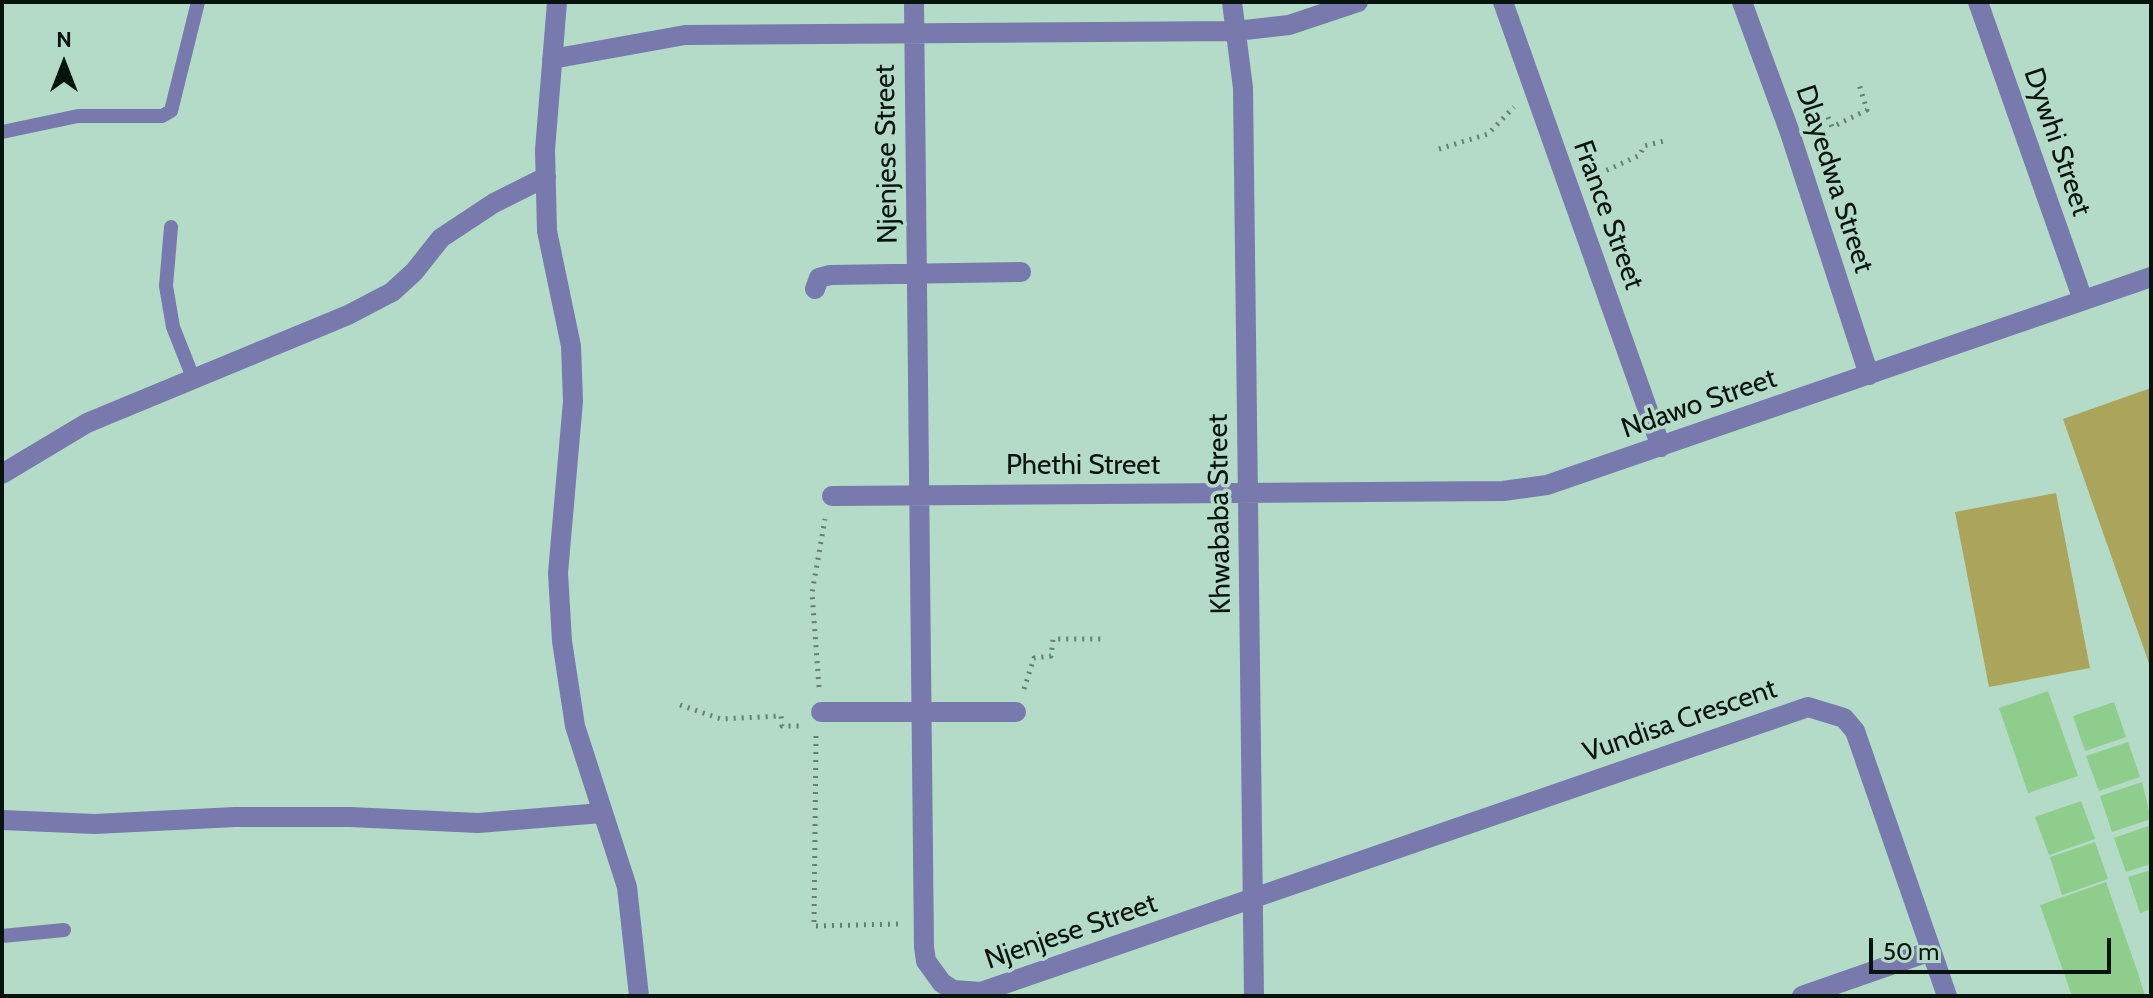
<!DOCTYPE html>
<style>
body{margin:0}
#map{position:relative;width:2153px;height:998px;overflow:hidden;background:#b3dbc7;font-family:Cabin,sans-serif}
canvas{display:block}
.frame{position:absolute;inset:0;border:4px solid #06140d;pointer-events:none}
.north{position:absolute;left:24px;top:24px;width:80px;height:80px;-webkit-text-stroke:6px #b3dbc7;paint-order:stroke;rotate:0deg;font-size:22px;font-weight:700;line-height:32px;text-align:center;color:#06140d}
.north::after{content:'';display:block;margin:auto;width:28px;height:36px;background:#06140d;clip-path:polygon(50% 0,100% 100%,50% 72%,0 100%)}
.scale{position:absolute;left:1869px;top:938px;width:242px;height:36px;box-sizing:border-box;border:4px solid #06140d;border-top:0;padding-left:10px;font-size:24px;line-height:28px;white-space:nowrap;color:#06140d;-webkit-text-stroke:6px #b3dbc7;paint-order:stroke}
</style>
<div id="map">
<canvas width="2153" height="998"></canvas>
<div class="frame"></div>
<div class="north">N</div>
<div class="scale">50 m</div>
</div>
<script>
const ctx = document.querySelector('canvas').getContext('2d');
ctx.lineJoin = 'round';
function fillPath(path, color) { ctx.fillStyle = color; ctx.fill(path, 'evenodd'); }
const poly = rows => new Path2D(rows.map(r => 'M' + r).join(''));
function strokePath(path, color, width, dash) { ctx.strokeStyle = color; ctx.lineWidth = width; ctx.lineCap = dash ? 'butt' : 'round'; ctx.setLineDash(dash || []); ctx.stroke(path); }
function drawText(font, color, halo, rows, align = 'center') {
  ctx.font = font + ' Cabin,sans-serif'; ctx.lineWidth = 7; ctx.setLineDash([]); ctx.textBaseline = 'middle'; ctx.strokeStyle = halo; ctx.fillStyle = color; for (const [text, x, y, turn = 0] of rows) {
    ctx.save(); ctx.translate(x, y); ctx.rotate((+turn || 0) * Math.PI / 180); ctx.textAlign = isNaN(turn) ? turn : align; if (halo) ctx.strokeText(text, 0, 0); ctx.fillText(text, 0, 0); ctx.restore();
  }
}
const green = poly([
 [2151,388,2151,669,2063,419],
 [2056,493,2090,668,1989,687,1955,512]
]);
const building = poly([
 [2048,691,2078,776,2028,793,1999,708],
 [2114,702,2126,737,2085,751,2073,716],
 [2128,742,2140,777,2099,791,2086,756],
 [2142,782,2151,819,2112,832,2100,796],
 [2081,801,2095,839,2049,855,2035,817],
 [2151,825,2151,864,2126,872,2114,838],
 [2095,842,2108,879,2062,895,2050,857],
 [2151,870,2151,909,2140,913,2128,877],
 [2106,882,2138,973,2145,996,2072,996,2040,905]
]);
const path = poly([
 [1813,122,1828,117,1832,127,1867,110,1858,81],
 [1439,149,1488,134,1514,107],
 [1592,177,1640,155,1644,146,1668,140],
 [819,687,812,593,825,519],
 [1024,689,1034,658,1051,656,1053,639,1103,639],
 [680,705,721,719,781,716,782,726,803,726],
 [816,736,814,926,898,924]
]);
const service = poly([
 [2,132,78,116,162,116,171,111,198,2],
 [171,227,166,286,173,327,194,380],
 [2,936,64,930]
]);
const minor = poly([
 [557,2,545,150,547,231,571,346,573,401,558,573,562,641,575,726,627,887,639,996],
 [914,2,924,947,926,961,942,983,953,990,981,992,1808,707,1844,718,1855,731,1947,996],
 [1232,2,1243,88,1254,996],
 [1503,2,1661,447],
 [1742,2,1789,130,1869,375],
 [1978,2,2083,300],
 [552,59,685,35,1236,31,1289,25,1358,2],
 [815,289,819,278,830,275,1021,272],
 [2,474,87,423,348,315,392,292,414,272,441,238,494,203,546,177],
 [832,496,1503,491,1547,485,2151,277],
 [821,712,1016,712],
 [2,820,95,824,235,817,350,817,478,823,602,813],
 [1802,996,1931,951]
]);
const streetNames = [
 ["Dywhi Street",2057,142,71],
 ["Njenjese Street",887,154,-91],
 ["Dlayedwa Street",1834,179,72],
 ["France Street",1608,215,70],
 ["Ndawo Street",1699,404,-19],
 ["Phethi Street",1083,466],
 ["Khwababa Street",1220,514,-91],
 ["Vundisa Crescent",1680,721,-19],
 ["Njenjese Street",1071,932,-19]
];
fillPath(green, '#aba45b');
fillPath(building, '#8ecd8b');
strokePath(path, '#648072', 5, [2, 6]);
strokePath(service, '#7879ac', 14);
strokePath(minor, '#7879ac', 20);
drawText('28px', '#06140d', '#b3dbc7', streetNames);
</script>
